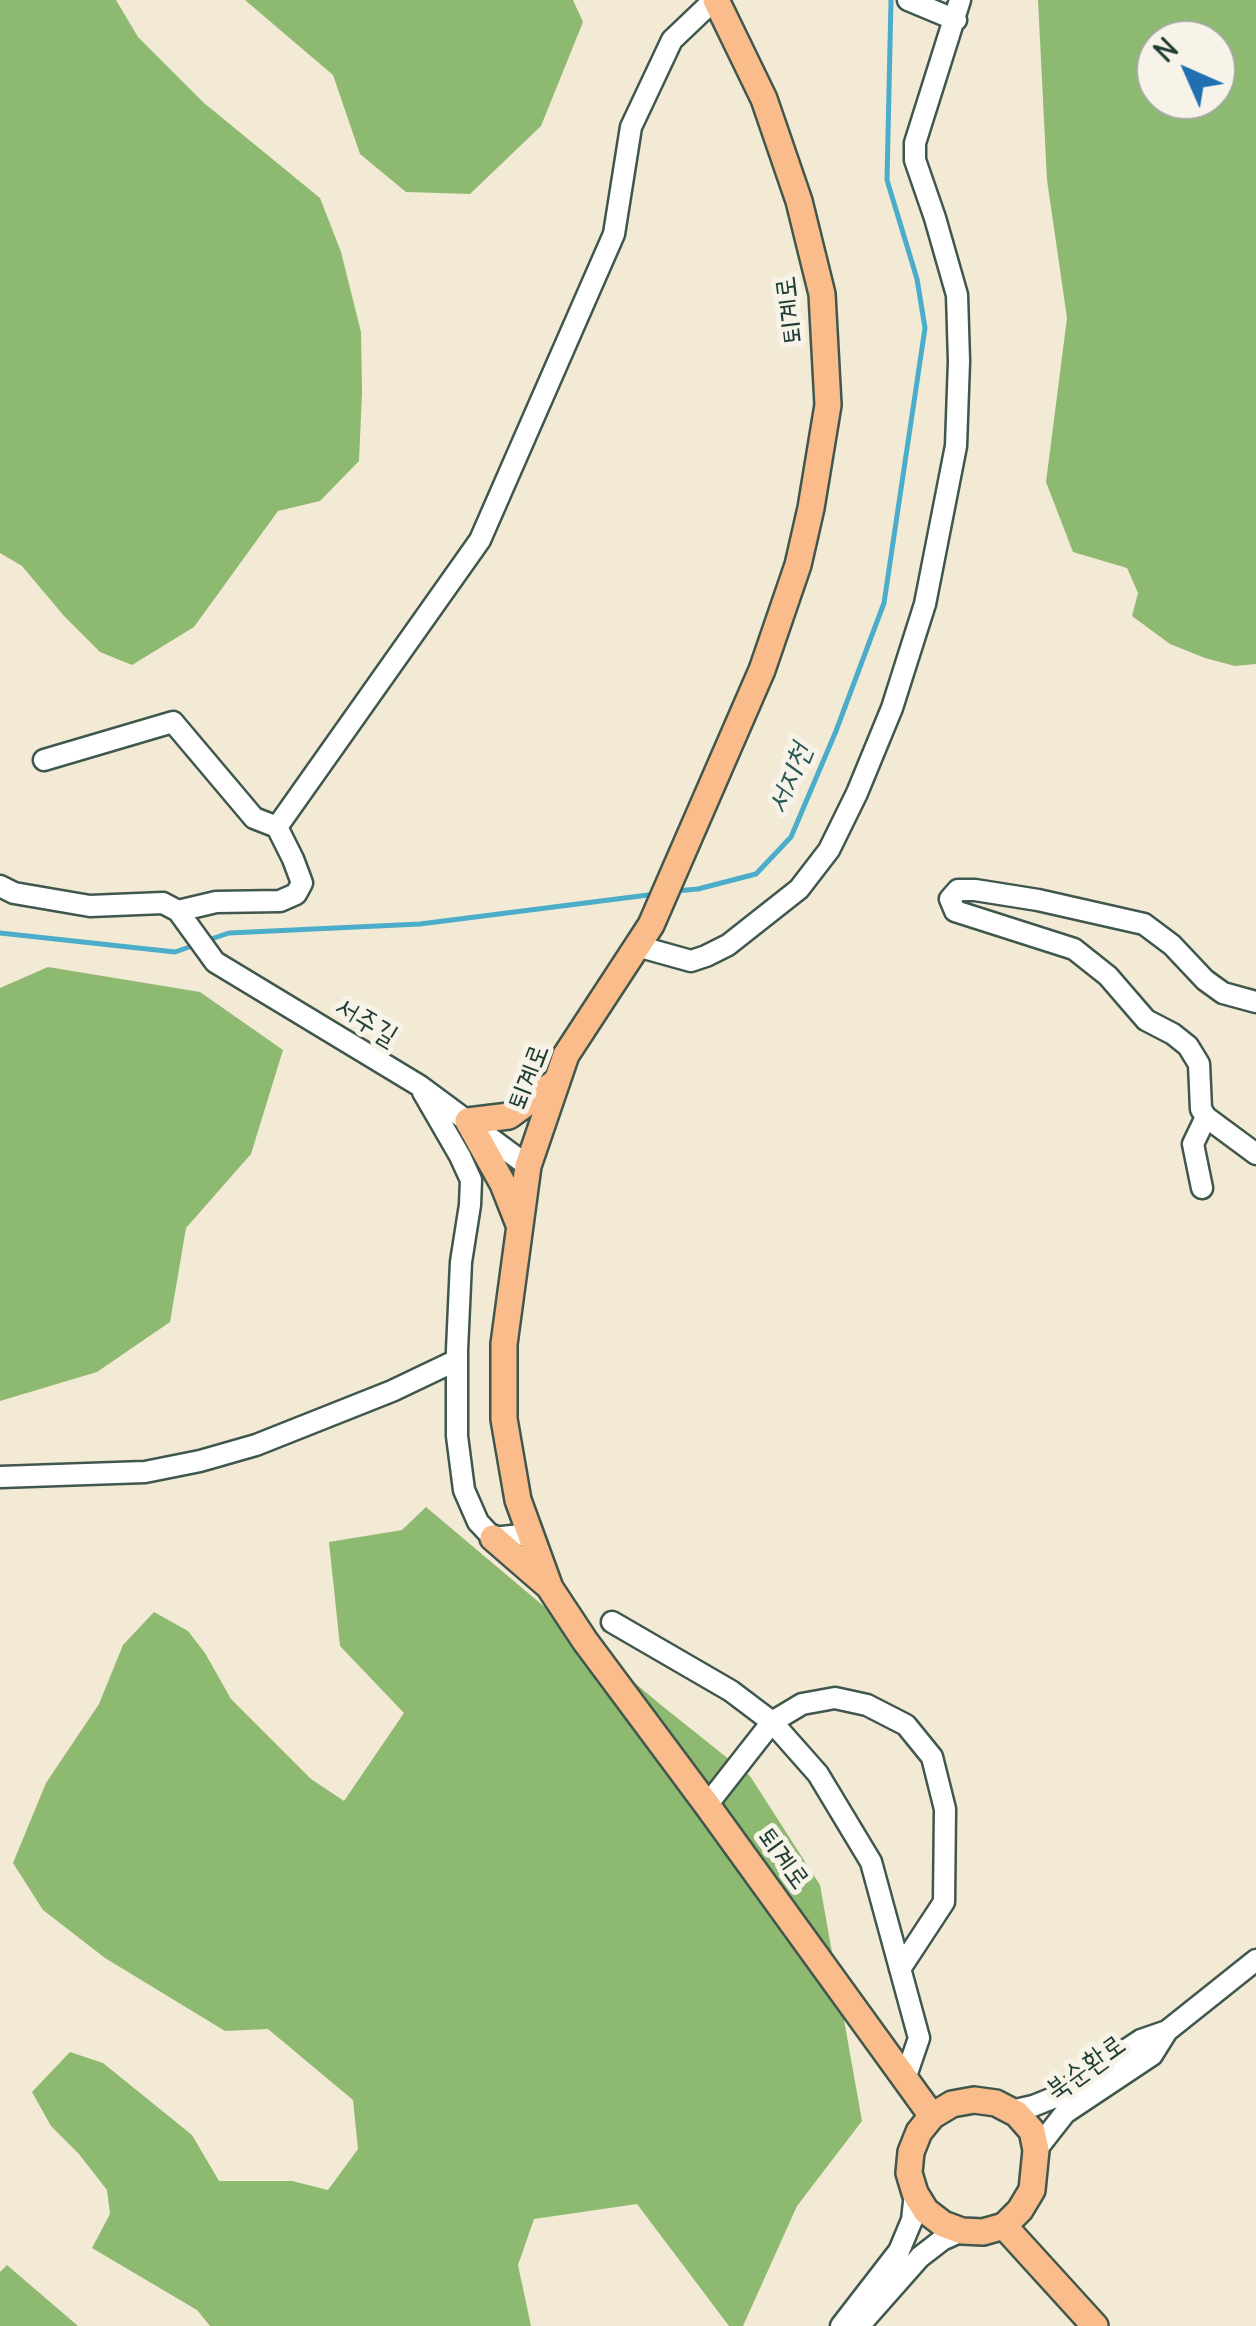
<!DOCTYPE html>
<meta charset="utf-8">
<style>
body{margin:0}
#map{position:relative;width:1256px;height:2326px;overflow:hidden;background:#f3ead5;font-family:Delius,sans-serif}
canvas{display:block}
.north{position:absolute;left:1136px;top:20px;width:100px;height:100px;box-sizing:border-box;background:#f7f3e8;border:2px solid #a1aaa0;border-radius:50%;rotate:315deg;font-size:28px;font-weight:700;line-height:40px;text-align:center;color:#1f3d34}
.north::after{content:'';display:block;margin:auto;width:35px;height:45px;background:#1f6fb2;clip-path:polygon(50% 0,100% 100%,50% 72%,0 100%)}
</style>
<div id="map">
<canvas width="1256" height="2326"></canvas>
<div class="north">N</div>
</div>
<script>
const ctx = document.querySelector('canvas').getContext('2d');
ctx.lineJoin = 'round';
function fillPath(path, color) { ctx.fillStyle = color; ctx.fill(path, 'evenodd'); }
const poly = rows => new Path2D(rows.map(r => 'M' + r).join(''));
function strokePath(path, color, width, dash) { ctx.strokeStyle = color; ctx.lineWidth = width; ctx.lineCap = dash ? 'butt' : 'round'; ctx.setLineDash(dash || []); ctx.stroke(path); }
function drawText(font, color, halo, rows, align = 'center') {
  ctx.font = font + ' Delius,"Poor Story",sans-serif'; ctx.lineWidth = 10; ctx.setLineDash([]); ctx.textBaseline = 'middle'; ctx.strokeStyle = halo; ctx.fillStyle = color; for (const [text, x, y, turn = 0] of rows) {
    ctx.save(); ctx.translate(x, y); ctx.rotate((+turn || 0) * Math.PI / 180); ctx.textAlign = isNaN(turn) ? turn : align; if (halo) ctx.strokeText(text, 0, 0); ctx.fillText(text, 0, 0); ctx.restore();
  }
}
const forest = poly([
 [0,0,116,0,138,37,204,103,320,198,341,252,361,332,362,392,359,461,320,501,278,511,194,627,132,665,100,652,64,616,22,566,0,553],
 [245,0,573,0,583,22,541,126,470,194,406,192,360,154,333,75],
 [1038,0,1256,0,1256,664,1235,666,1205,658,1170,644,1132,616,1138,593,1127,568,1073,552,1046,482,1067,318,1047,180],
 [1156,40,1216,40,1216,100,1156,100],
 [48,967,200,992,283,1050,251,1154,186,1228,170,1322,97,1372,0,1401,0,988],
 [426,1507,661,1705,750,1776,820,1885,862,2121,797,2206,743,2326,729,2326,637,2204,534,2219,518,2265,531,2326,210,2326,197,2310,92,2248,110,2214,107,2190,79,2154,51,2126,32,2092,70,2052,103,2063,192,2135,219,2181,292,2181,328,2190,358,2149,353,2100,268,2029,225,2031,105,1958,43,1910,13,1863,46,1783,99,1704,123,1645,154,1612,188,1631,205,1653,231,1699,311,1779,344,1801,404,1713,340,1646,329,1542,402,1530],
 [7,2265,78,2326,0,2326,0,2272]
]);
const stream = poly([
 [676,891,698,889,756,874,791,837,836,731,884,603,925,328,917,279,887,180,891,0],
 [0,933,175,952,195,945],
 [205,941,229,933,420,924,656,894]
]);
const minor = poly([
 [908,0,956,20],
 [44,760,173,722,254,818,277,827,293,859,302,883,296,894,280,901,216,902,178,911,215,962,420,1086,528,1166],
 [277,827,480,540,614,234,631,127,672,40,714,0],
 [0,886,14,893,90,906,163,903,178,911],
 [637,946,691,961,706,956,728,945,799,889,829,850,857,793,892,708,925,604,956,446,959,361,957,295,935,218,915,160,915,143,960,0],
 [423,1092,460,1156,471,1180,470,1205,461,1262,457,1350,457,1436,464,1490,478,1522,493,1538,530,1534],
 [1206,1117,1256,1154],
 [1202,1188,1193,1144,1206,1117,1201,1109,1199,1064,1188,1046,1173,1034,1146,1020,1108,976,1074,949,955,911,950,899,958,890,975,890,1038,900,1144,924,1172,945,1205,980,1223,993,1256,1002],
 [0,1477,145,1472,200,1461,256,1445,392,1391,457,1360],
 [612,1622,731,1691,772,1722,818,1774,871,1862,919,2038,905,2079],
 [707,1805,772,1722,802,1704,835,1698,867,1705,906,1725,932,1757,945,1809,944,1902,900,1969],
 [1167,2031,1256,1960],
 [1011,2111,1033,2106,1053,2098,1141,2040,1167,2031,1152,2055,1065,2113,1036,2150],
 [841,2326,899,2251,912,2220,915,2193],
 [859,2326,920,2257,942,2240,962,2231]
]);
const major = poly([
 [716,0,764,99,799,201,822,294,828,405,811,508,798,565,762,670,651,925,566,1055,528,1166,504,1344,504,1419,518,1500,550,1588,585,1641,707,1805,932,2116],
 [518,1222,503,1184,468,1121,509,1116,557,1081],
 [493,1538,546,1584],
 [974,2100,996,2103,1017,2114,1032,2131,1036,2150,1032,2190,1020,2210,1004,2226,983,2232,962,2231,943,2224,926,2211,915,2193,909,2173,911,2152,919,2132,932,2116,952,2104,974,2100],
 [1004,2226,1095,2326]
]);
const streetNames = [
 ["퇴계로",790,310,-97],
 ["서주길",366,1022,31],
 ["퇴계로",529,1077,-69],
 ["퇴계로",783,1859,54],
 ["북순환로",1086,2068,-36]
];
const waterNames = [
 ["서지천",790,779,-68]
];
fillPath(forest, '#8db971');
strokePath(stream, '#4badca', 5);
strokePath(minor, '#3f574c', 25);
strokePath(major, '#3f574c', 30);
strokePath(minor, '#fff', 20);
strokePath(major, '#f9bc8a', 25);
drawText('28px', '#1f3d34', '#f7f3e8', streetNames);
drawText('italic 30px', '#2a595a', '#f7f3e8', waterNames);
</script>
